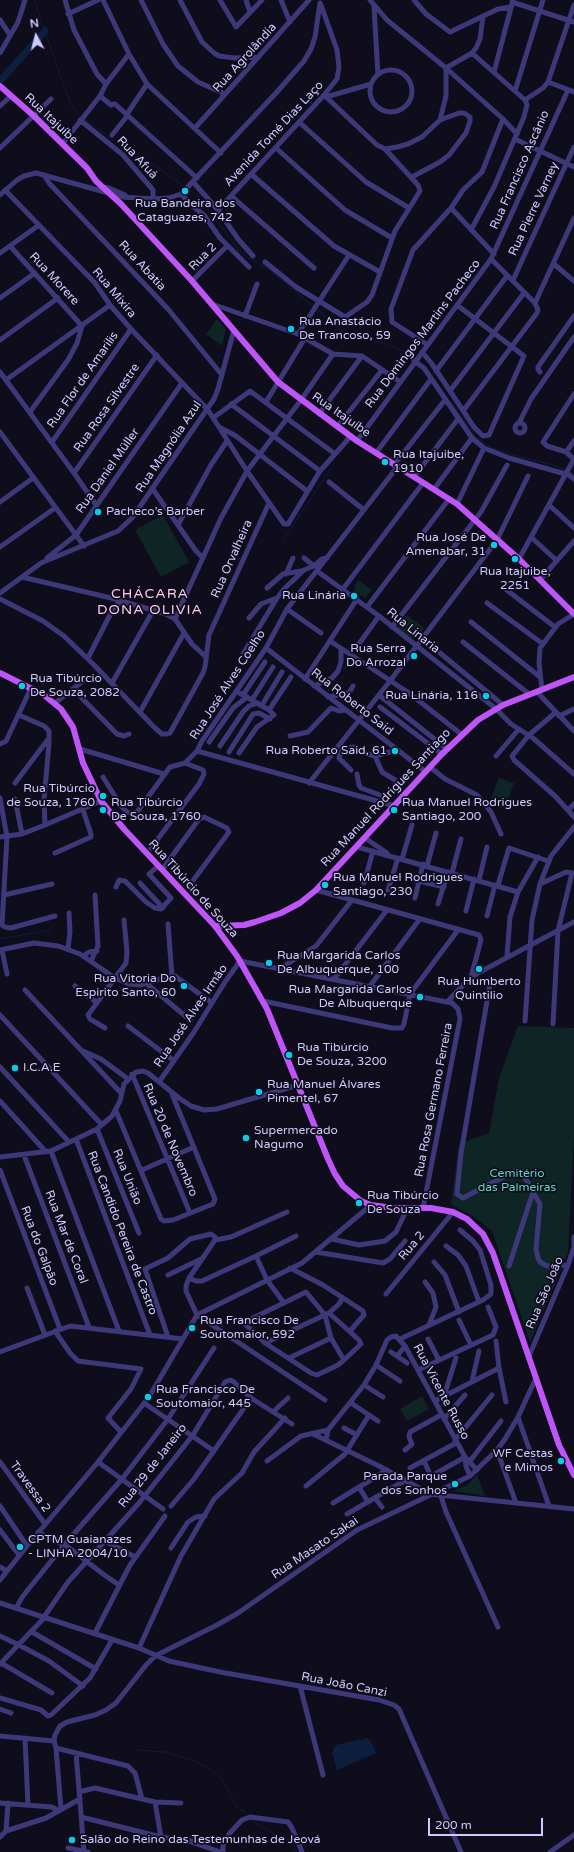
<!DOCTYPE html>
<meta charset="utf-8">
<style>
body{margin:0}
#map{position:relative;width:574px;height:1852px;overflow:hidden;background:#0f0c1c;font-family:"Varela Round",sans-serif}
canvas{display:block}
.north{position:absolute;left:16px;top:16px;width:40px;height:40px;-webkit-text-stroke:3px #0f0c1c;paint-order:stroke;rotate:353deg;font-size:11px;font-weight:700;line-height:16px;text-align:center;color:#d0c9fd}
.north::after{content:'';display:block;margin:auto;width:14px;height:18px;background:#d0c9fd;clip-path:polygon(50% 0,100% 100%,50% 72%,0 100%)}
.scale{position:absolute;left:428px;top:1818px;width:115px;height:18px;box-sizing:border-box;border:2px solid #d0c9fd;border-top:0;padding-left:5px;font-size:12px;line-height:14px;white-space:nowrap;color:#d0c9fd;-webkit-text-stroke:3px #0f0c1c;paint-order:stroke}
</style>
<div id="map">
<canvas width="574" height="1852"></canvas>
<div class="north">N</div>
<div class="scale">200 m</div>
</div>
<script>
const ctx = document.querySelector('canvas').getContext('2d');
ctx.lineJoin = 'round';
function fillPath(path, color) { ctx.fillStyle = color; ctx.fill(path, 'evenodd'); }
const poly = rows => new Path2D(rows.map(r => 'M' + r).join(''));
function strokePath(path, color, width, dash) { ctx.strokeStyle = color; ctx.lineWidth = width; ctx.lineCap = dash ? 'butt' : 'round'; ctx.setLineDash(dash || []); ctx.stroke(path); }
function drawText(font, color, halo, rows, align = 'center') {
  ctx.font = font + ' "Varela Round",sans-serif'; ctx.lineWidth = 3.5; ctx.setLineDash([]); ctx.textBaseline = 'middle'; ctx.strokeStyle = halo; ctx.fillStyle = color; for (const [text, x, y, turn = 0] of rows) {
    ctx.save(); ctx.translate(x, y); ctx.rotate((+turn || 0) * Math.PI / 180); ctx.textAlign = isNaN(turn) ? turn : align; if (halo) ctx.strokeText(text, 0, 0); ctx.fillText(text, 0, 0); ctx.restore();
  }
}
const green = poly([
 [217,319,226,329,222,346,206,334],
 [163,515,189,562,161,577,135,530],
 [358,580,372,590,365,598,363,597,354,591,355,585],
 [407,615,424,628,414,639,412,639,397,628],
 [499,778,514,783,504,809,489,803],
 [518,1026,574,1028,574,1136,568,1253,530,1342,492,1231,474,1217,451,1204,459,1144,489,1133,499,1078],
 [422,1396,429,1409,407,1421,400,1409],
 [477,1475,485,1496,453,1491,467,1485]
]);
const water = poly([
 [368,1738,374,1747,376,1753,337,1770,332,1753,336,1745]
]);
const stream = poly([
 [34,0,70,103,78,114],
 [85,119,120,145,146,159,184,186],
 [188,189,196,195,234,243,236,248,247,257,268,269,313,306],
 [317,309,342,331,353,336,386,344,405,352,416,359],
 [419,360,424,365],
 [449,400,477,438,493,448,513,455,557,466,566,470],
 [569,472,574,474],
 [283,540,330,470],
 [0,939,51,930],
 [138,1750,165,1752,191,1760,208,1767,222,1779,236,1806,246,1813],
 [251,1820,270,1832,291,1840,293,1846,297,1852]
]);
const river = poly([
 [0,81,45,31]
]);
const minor = poly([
 [65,0,74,30,97,74,106,84],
 [103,0,129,54,147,84,221,153],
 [141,0,163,44,178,66,198,82,225,94],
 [180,0,202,42,214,53,219,56,235,58,259,57],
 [220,0,236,27,262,0],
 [246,0,250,12],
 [281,0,290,22],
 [370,0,387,20,446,68,503,119,482,172,463,190,451,208,413,250,391,309,392,322,428,345],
 [414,0,426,14,450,32,498,9,511,7],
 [512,2,574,22],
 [374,7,378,75],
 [68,14,98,0],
 [0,20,10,35],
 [0,53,18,22,25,0],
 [446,68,472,53,476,48,480,39,483,16],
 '370 91a21 21 0 1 1 42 0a21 21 0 1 1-42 0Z',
 [494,72,513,0],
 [548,82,574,92],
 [515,91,543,0],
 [324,95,377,145,385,149,397,147,408,144,422,137,440,120,446,96,446,68],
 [100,96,111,105,115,104,197,178],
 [326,97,371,84],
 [525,100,543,88,548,82,574,5],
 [0,106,11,96],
 [127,114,147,84],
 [503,119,517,134],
 [80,120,123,155,153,190,153,199],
 [299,122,366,182,409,208],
 [195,128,309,0],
 [112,135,128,115],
 [515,139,574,167],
 [63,143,100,96,106,84,129,54],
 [0,148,51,99],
 [276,148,345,210,392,238],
 [251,174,334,246,380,272],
 [44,175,49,183,168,309,222,375],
 [412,177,440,162,449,155,466,133,470,121,470,117,464,113,459,113,440,120],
 [193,182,218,210,238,239,253,256],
 [101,187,109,188,125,195],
 [5,190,95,283,110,305,131,329,208,410,247,471,284,524,288,524,320,471,351,436],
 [181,194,191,205,204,215,220,238,249,267],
 [0,195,17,180,24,176,36,173,123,197,153,199,169,198,181,194,276,93,304,61,311,49,315,37,320,3],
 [231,196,314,268],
 [451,208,494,254],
 [218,210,324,95,337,79,339,67,337,50,321,5],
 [471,230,494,187,524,117,527,105,525,100,472,53],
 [10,246,82,326],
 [0,253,39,225],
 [265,262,296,287,345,317,367,302,372,295,395,231,420,191,418,185,385,149],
 [554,264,574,281],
 [513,280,574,147],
 [192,281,227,246],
 [0,298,35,273],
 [535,303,574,218],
 [212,304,298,334,333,354,362,356,399,381],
 [245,316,257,284],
 [298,334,349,255],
 [0,340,58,298],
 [422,352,432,364,474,427,483,436,489,435,524,356,457,305],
 [414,361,424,368,472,438,484,448,509,458,569,475,574,479],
 [436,371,507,276],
 [0,372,74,473,96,505],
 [540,372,538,369,538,367,574,316],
 [6,380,110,305],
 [450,391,524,293],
 [574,394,543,442,547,446,566,452,574,459],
 [266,402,305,338],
 [231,404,320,471],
 [463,411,537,313,538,310,535,303,491,259],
 [30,412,68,360,77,343,82,326],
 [319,414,362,356],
 [213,418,250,391,335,454],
 [519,423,531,399,574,337],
 '515 428a5 5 0 1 1 10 0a5 5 0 1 1-10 0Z',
 [219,427,236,436,307,491],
 [337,427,382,370],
 [0,432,84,546],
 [357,441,491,259,568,90],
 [52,442,131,329],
 [566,452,574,441],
 [376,453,431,379],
 [394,465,445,400],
 [74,473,157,355],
 [414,477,458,419],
 [329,482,364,510],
 [152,488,196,551,203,558],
 [434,489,472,438],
 [0,502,33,478],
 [457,504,484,448],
 [549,505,574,528],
 [178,525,211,465,227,441],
 [531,537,556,560],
 [0,547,55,508],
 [47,558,76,535,182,383],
 [304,558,314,566],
 [519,559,574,459],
 [317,571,379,616,495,708,511,724,533,738,574,774],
 [286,574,293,558],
 [22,577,111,598,166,614,175,619,192,644,206,657],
 [540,580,574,541],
 [267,588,283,574,301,571],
 [504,588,555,627],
 [343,589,423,483],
 [0,593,41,563,118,531,132,518,214,399,218,389,234,330],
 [0,599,43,621,64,636,94,665,155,728,162,734,167,734,170,733,203,673,205,667,209,635,269,503],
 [487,603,543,644],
 [367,607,449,499],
 [287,609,321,633],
 [249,618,261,604,277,598],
 [175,619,221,518,247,471,301,400,333,354],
 [471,622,540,677],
 [392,627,481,512,507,465],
 [330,641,409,693,461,734],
 [463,642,529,694],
 [266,648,426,772],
 [356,648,379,616],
 [440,653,503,705],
 [243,654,277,598,285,588,304,570,314,566,322,559,327,558],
 [88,658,113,609,118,603,124,602],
 [305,679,357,599],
 [112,683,154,609],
 [314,686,332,678,338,671,341,662,341,649],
 [73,689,117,734,124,736,129,734],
 [542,690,539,663,540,648,558,624,574,614],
 [236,691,269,710,274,715,257,727,239,753],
 [537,692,574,731],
 [243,695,265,662],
 [379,695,447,749],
 [328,697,349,693,353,686],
 [252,700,273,667],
 [55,703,83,681],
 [262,705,282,672],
 [380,707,442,754],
 [269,710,291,677],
 [140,712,184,633],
 [555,713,529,735,512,756,514,760,555,796,574,817],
 [19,715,44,726,49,731,49,743,44,800,45,825],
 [559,716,574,709],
 [290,736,308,732,331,708,339,711,345,710],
 [209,742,233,708,247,697],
 [0,744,6,741,31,688],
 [220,746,243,712,249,706,258,703],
 [80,749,164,774],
 [229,752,253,714,259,713,270,719],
 [375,756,382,772,395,780],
 [496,756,519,729],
 [185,763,197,751],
 [430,767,445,779,477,795,491,812,501,834],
 [351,770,339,758,341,752,345,748,354,747,364,753,375,756,397,750],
 [357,774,359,785,361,788,380,795],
 [103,777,121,806,127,812,132,814,137,812,170,767,185,763,203,770,204,774,199,784,151,848],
 [15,783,49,738],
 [309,783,390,681,497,540,528,476],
 [0,798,7,837,2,925,5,927,11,928,55,916],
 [15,799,22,834],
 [395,806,197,751,202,741,266,648,287,609,398,466],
 [568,810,574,804],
 [0,837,22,834,45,825,101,801],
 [365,838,387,853],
 [357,847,518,892,510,917,507,956],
 [55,853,91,837,91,834,83,810],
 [402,859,412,825],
 [427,866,436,833],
 [162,870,199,819,204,817,227,828,229,832,189,886],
 [452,873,461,839],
 [479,880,487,847],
 [419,881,444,887],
 [140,883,163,908],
 [364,883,373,851],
 [540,884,566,872,572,873,558,931,553,1024],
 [498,885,509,848,548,861],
 [116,887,119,880,125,881,146,902,155,908,161,909,171,898,149,874,158,866],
 [316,890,479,935,481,940,471,977],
 [388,890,398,858],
 [518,892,538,857],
 [4,895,52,884],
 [415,898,423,864],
 [438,904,448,872],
 [466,911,474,879],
 [487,916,495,885],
 [168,924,172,976],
 [68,948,70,932,69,913],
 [0,950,34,943,58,946,80,954,115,978,129,984,140,985,167,977,175,976,212,1003],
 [2,950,7,974],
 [83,956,89,952,97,951],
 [91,961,98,946,95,895],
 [281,968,316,946,352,900],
 [491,978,461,1153,457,1194,463,1198,515,1171,521,1171,540,1204,536,1249,538,1258,540,1262,547,1266,568,1265],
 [334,979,387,910],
 [147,984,190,1020],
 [75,986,96,1002],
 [370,986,419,920],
 [25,990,121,1093],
 [263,1001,392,1028,402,1028,404,1024,410,994,458,930],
 [448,1001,467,981,478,973,574,922],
 [0,1015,102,1125],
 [525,1021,532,920,540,884,551,856,574,827],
 [128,1026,174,1061],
 [105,1028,90,1019,88,1015,126,963,127,952,124,920],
 [83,1051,101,1059,128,1079],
 [0,1067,69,1142],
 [132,1074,190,1213],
 [159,1082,194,1032,225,982,240,961,452,1003,458,1009,460,1019,423,1208],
 [0,1101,46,1152],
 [116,1111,161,1219,164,1221,173,1220,213,1204,215,1199,172,1094],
 [97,1129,139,1233],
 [76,1139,150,1335],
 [51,1151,119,1331],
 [24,1155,89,1327],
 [0,1157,51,1151,97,1129,112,1116,120,1101,124,1084,136,1072,143,1071,148,1073,179,1098,191,1106,204,1110,217,1109,298,1085],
 [0,1170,60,1329],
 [142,1170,194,1147],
 [332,1239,359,1245,385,1241,396,1232,407,1209],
 [215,1240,231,1237,287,1212],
 [446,1246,458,1255,466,1266,479,1302],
 [316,1252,383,1263,390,1259,405,1241],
 [256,1256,296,1236],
 [434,1262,445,1275,459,1312],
 [509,1266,533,1192],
 [290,1268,323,1285,363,1311,364,1315,350,1331],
 [168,1275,201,1259],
 [189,1278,196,1281,202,1281,256,1256,267,1280,284,1303],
 [425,1282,433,1293,436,1307,429,1325],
 [27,1288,45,1335],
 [386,1294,453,1212],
 [329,1313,359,1340,361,1344,344,1360,338,1365,317,1375,311,1373,265,1343,246,1325,247,1321,306,1292,325,1315,331,1338,344,1360],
 [459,1320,471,1345],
 [55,1331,70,1353,78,1361,141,1369,131,1389,108,1418,121,1432],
 [168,1337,145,1269,168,1258,190,1239,211,1234,215,1237,215,1240,189,1278,186,1286,186,1291,197,1315,325,1400],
 [400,1339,483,1300,491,1294,491,1285,480,1250,473,1241,460,1230],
 [428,1339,439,1360],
 [496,1341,499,1368,506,1402],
 [265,1343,329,1313,340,1303,342,1297],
 [0,1352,70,1326,183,1339],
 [391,1352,407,1363],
 [397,1356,405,1346],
 [529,1356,568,1265,574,1247,574,1237],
 [289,1358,331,1338],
 [376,1365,400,1381],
 [418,1370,493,1335,496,1327,488,1307],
 [472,1381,479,1351],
 [364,1385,383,1397],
 [444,1396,456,1358],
 [435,1401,499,1368],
 [144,1403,214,1451],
 [351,1403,378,1421],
 [274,1411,288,1398],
 [518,1417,549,1506],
 [444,1419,465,1395],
 [344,1428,357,1435],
 [313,1434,379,1466,430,1494,574,1509],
 [326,1440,328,1430,364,1385,376,1365,387,1340,391,1337,396,1336,405,1346,465,1457,477,1470],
 [455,1440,492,1395],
 [405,1450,412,1444,409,1437,410,1432,441,1415],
 [497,1450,516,1503],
 [465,1457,466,1466,470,1476],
 [267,1461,301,1436,328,1430],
 [424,1461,429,1472],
 [470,1461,501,1421],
 [0,1462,45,1524],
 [98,1462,163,1509],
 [410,1468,456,1443],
 [435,1474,465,1457],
 [306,1486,345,1454,369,1415],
 [359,1487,368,1502],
 [441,1496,446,1512,498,1627],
 [375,1498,382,1507],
 [333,1503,387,1470],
 [0,1506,27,1546],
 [171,1506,194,1479,251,1398],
 [347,1514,404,1481],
 [0,1530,19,1555],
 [38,1532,68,1547,103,1574,119,1585],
 [105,1541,135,1557],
 [171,1548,188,1522,196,1517,205,1516],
 [0,1567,7,1571],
 [0,1580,27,1546,98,1462,149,1397,197,1315,302,1263,371,1205],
 [0,1603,139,1648,169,1661,220,1672,379,1700,394,1705,399,1709,461,1852],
 [16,1608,23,1596,64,1545,122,1479,168,1419,214,1348],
 [44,1617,68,1582,139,1503,193,1435,225,1382,230,1380,234,1382,251,1398,292,1424],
 [32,1632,96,1669],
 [95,1633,130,1565,165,1516],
 [0,1636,19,1645,49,1661,83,1686],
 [139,1648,181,1556,214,1499,242,1473,254,1452,285,1418],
 [1,1663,52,1693],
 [0,1664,45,1617],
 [300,1686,323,1775],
 [0,1698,41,1710,48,1716,51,1715,90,1678,112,1640],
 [0,1709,11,1713],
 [0,1736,54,1741],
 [25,1738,28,1805],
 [56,1748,128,1766,135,1773,142,1799],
 [76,1753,84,1851],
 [79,1792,95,1788,155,1802,181,1803],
 [155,1802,161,1837],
 [0,1803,52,1807,59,1811],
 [61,1809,56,1748,54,1741,55,1735,60,1726,67,1722,95,1715,106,1710,116,1703,146,1665,155,1656,217,1625,238,1613,357,1530,470,1476,497,1450,505,1439,518,1417,536,1378],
 [81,1817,161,1837,188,1841,221,1852],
 [6,1831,8,1803],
 [0,1837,6,1831,46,1818,80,1799],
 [188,1841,225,1839],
 [68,1848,88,1852],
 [223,1852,223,1845,229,1834,242,1820,250,1817,288,1822,292,1828,302,1852],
 [550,1852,574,1835]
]);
const major = poly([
 [0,86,34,116,87,168,96,181,121,204,192,281,278,382,357,441,457,504,519,559,574,614],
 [0,673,44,695,61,709,73,727,83,763,101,801,124,829,215,926,237,956,267,1009,328,1159,335,1174,343,1186,361,1201,371,1205,393,1208,431,1208,453,1212,467,1219,483,1234,493,1253,559,1445,574,1475],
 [215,926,244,925,255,922,281,913,300,903,316,890,442,754,478,720,503,705,574,677]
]);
const markers = [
 [185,191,4,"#0acce7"],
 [291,329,4,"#0acce7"],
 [385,462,4,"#0acce7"],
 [98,512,4,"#0acce7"],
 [494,545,4,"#0acce7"],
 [515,559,4,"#0acce7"],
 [354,596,4,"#0acce7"],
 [414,656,4,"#0acce7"],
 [22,686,4,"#0acce7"],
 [486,696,4,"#0acce7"],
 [395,751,4,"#0acce7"],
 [103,796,4,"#0acce7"],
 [103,810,4,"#0acce7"],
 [394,810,4,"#0acce7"],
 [325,885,4,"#0acce7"],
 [269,963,4,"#0acce7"],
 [479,969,4,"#0acce7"],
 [184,986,4,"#0acce7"],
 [420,997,4,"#0acce7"],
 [289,1055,4,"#0acce7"],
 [15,1068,4,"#0acce7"],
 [259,1092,4,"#0acce7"],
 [246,1138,4,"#0acce7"],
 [359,1203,4,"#0acce7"],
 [192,1328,4,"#0acce7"],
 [148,1397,4,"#0acce7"],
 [561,1461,4,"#0acce7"],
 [455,1484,4,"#0acce7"],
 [20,1547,4,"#0acce7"],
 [72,1840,4,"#0acce7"]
];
const streetNames = [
 ["Rua Agrolândia",245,58,-48],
 ["Rua Itajuíbe",51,119,43],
 ["Avenida Tomé Dias Laço",274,134,-47],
 ["Rua Afuá",137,158,47],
 ["Rua Francisco Ascânio",520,170,-66],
 ["Rua Pierre Varney",534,209,-65],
 ["Rua 2",203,257,-45],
 ["Rua Abatia",142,266,47],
 ["Rua Morere",54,279,47],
 ["Rua Mixira",114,293,50],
 ["Rua Domingos Martins Pacheco",423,334,-53],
 ["Rua Flor de Amarilis",83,380,-55],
 ["Rua Rosa Silvestre",107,408,-55],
 ["Rua Itajuíbe",341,415,35],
 ["Rua Magnólia Azul",169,447,-56],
 ["Rua Daniel Müller",108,471,-55],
 ["Rua Orvalheira",232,559,-66],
 ["Rua Linaria",413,631,39],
 ["Rua José Alves Coelho",228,685,-57],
 ["Rua Roberto Said",352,702,38],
 ["Rua Manuel Rodrigues Santiago",386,798,-47],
 ["Rua Tibúrcio de Souza",193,889,48],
 ["Rua José Alves Irmão",191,1016,-56],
 ["Rua Rosa Germano Ferreira",434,1100,-79],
 ["Rua 20 de Novembro",170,1140,67],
 ["Rua União",127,1177,68],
 ["Rua Candido Pereira de Castro",122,1233,69],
 ["Rua Mar de Coral",66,1237,69],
 ["Rua do Galpão",39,1246,69],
 ["Rua 2",412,1246,-50],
 ["Rua São João",545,1293,-67],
 ["Rua Vicente Russo",441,1392,62],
 ["Rua 29 de Janeiro",153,1466,-52],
 ["Travessa 2",30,1487,54],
 ["Rua Masato Sakai",315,1548,-34],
 ["Rua João Canzi",344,1685,11]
];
const poiNames = [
 ["Rua Bandeira dos",185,204,"center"],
 ["Cataguazes, 742",185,218,"center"],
 ["Rua Anastácio",299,322],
 ["De Trancoso, 59",299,336],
 ["Rua Itajuibe,",393,455],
 ["1910",393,469],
 ["Pacheco’s Barber",106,512],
 ["Rua José De",486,538,"right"],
 ["Amenabar, 31",486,552,"right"],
 ["Rua Itajuibe,",515,572,"center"],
 ["2251",515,586,"center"],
 ["Rua Linária",346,596,"right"],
 ["Rua Serra",406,649,"right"],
 ["Do Arrozal",406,663,"right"],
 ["Rua Tibúrcio",30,679],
 ["De Souza, 2082",30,693],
 ["Rua Linária, 116",478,696,"right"],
 ["Rua Roberto Said, 61",387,751,"right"],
 ["Rua Tibúrcio",95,789,"right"],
 ["de Souza, 1760",95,803,"right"],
 ["Rua Tibúrcio",111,803],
 ["De Souza, 1760",111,817],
 ["Rua Manuel Rodrigues",402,803],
 ["Santiago, 200",402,817],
 ["Rua Manuel Rodrigues",333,878],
 ["Santiago, 230",333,892],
 ["Rua Margarida Carlos",277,956],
 ["De Albuquerque, 100",277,970],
 ["Rua Vitoria Do",176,979,"right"],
 ["Espirito Santo, 60",176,993,"right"],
 ["Rua Humberto",479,982,"center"],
 ["Quintilio",479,996,"center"],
 ["Rua Margarida Carlos",412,990,"right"],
 ["De Albuquerque",412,1004,"right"],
 ["Rua Tibúrcio",297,1048],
 ["De Souza, 3200",297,1062],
 ["I.C.A.E",23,1068],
 ["Rua Manuel Álvares",267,1085],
 ["Pimentel, 67",267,1099],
 ["Supermercado",254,1131],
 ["Nagumo",254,1145],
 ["Rua Tibúrcio",367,1196],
 ["De Souza",367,1210],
 ["Rua Francisco De",200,1321],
 ["Soutomaior, 592",200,1335],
 ["Rua Francisco De",156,1390],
 ["Soutomaior, 445",156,1404],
 ["WF Cestas",553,1454,"right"],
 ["e Mimos",553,1468,"right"],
 ["Parada Parque",447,1477,"right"],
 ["dos Sonhos",447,1491,"right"],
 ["CPTM Guaianazes",28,1540],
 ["- LINHA 2004/10",28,1554],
 ["Salão do Reino das Testemunhas de Jeová",80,1840]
];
const parkNames = [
 ["Cemitério",517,1174],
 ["das Palmeiras",517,1188]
];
const quarterNames = [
 ["CHÁCARA",150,594],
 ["DONA OLIVIA",150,610]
];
fillPath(green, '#0f2525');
fillPath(water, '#0d1f3e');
strokePath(stream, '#0d1f3e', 1);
strokePath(river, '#0d1f3e', 7);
strokePath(minor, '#3d3979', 5);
strokePath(major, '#be55f7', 6);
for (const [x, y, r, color] of markers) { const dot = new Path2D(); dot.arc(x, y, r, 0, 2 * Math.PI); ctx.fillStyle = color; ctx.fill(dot); strokePath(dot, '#0f0c1c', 1.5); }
drawText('12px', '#d0c9fd', '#0f0c1c', streetNames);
drawText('12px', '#d0c9fd', '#0f0c1c', poiNames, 'left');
drawText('12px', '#5ad8bb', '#0f0c1c', parkNames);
ctx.letterSpacing = '1px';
drawText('14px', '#fdcbea', '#0f0c1c', quarterNames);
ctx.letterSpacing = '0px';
</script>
